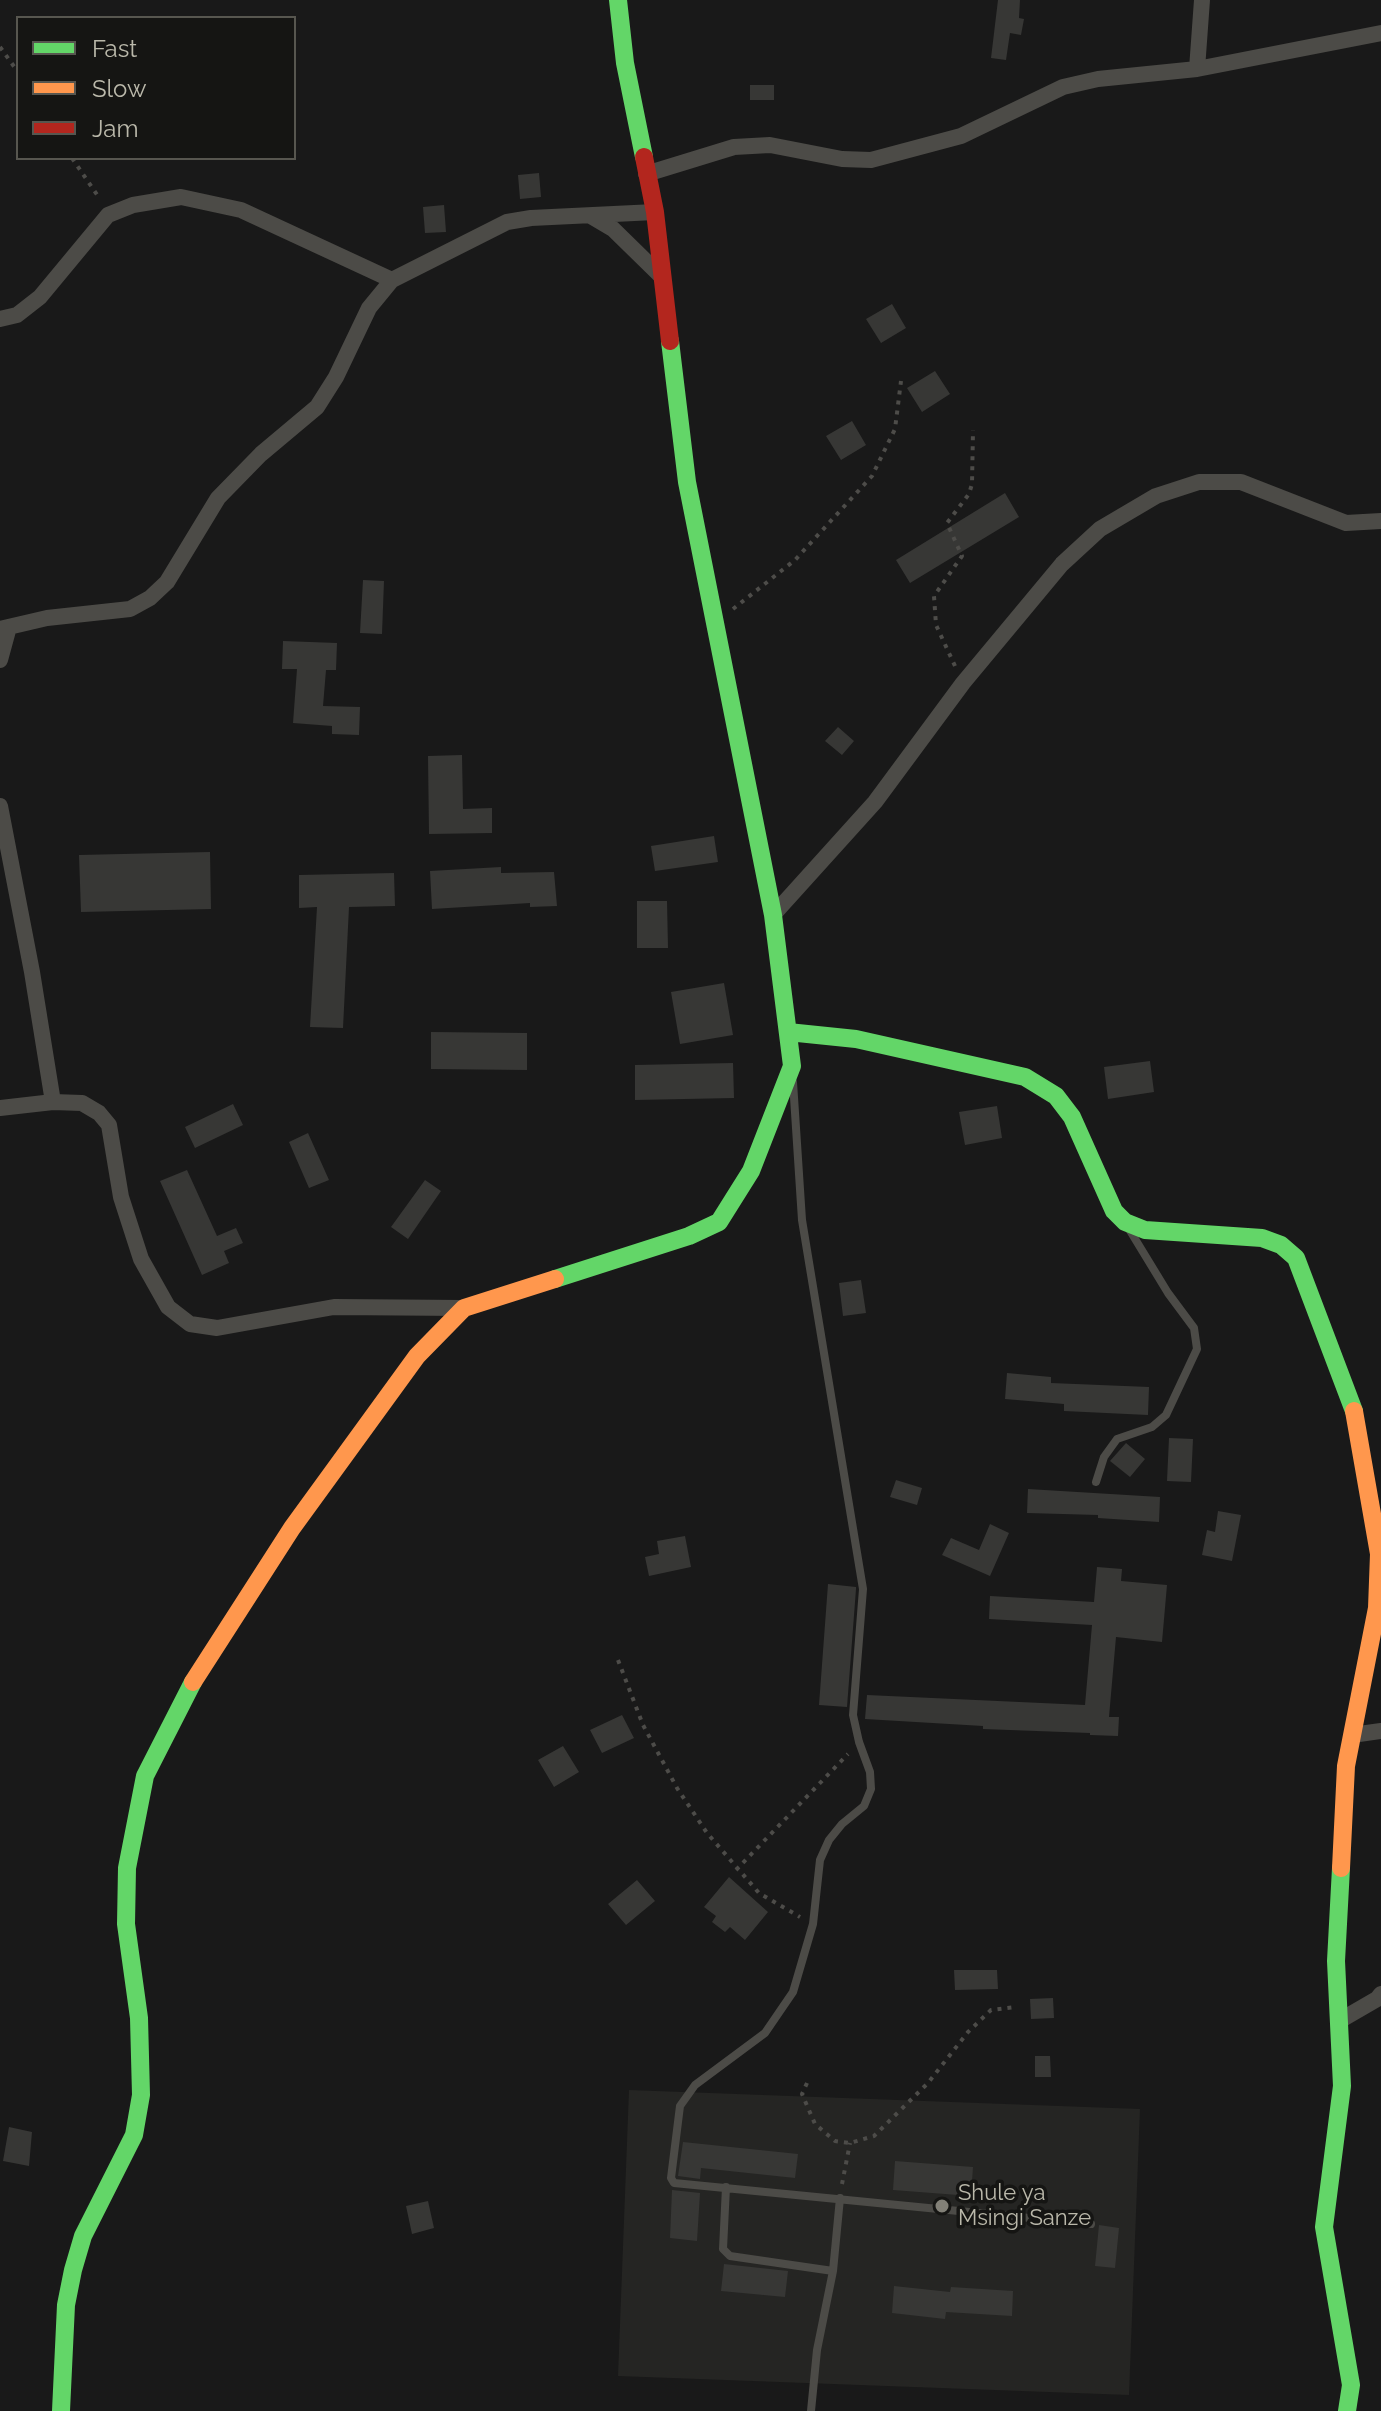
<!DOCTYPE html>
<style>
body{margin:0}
#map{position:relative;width:1381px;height:2411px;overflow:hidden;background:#191919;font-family:Raleway,sans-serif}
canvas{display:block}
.legend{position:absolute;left:16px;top:16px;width:280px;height:144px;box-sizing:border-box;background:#151513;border:2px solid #57564f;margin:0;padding:10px 14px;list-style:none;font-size:24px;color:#bab8aa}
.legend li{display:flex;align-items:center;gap:16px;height:40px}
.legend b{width:40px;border:2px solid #57564f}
</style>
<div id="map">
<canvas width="1381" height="2411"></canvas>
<ul class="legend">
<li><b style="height:10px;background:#63d668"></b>Fast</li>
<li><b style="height:10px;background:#ff974d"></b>Slow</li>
<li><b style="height:10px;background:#b3261e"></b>Jam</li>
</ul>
</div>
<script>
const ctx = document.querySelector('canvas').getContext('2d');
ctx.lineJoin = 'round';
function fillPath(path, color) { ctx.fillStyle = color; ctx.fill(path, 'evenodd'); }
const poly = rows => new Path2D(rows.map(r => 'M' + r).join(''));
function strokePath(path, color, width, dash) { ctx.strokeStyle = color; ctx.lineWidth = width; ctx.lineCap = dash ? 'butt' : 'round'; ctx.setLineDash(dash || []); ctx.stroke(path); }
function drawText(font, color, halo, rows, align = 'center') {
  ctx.font = font + ' Raleway,sans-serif'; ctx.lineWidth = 7; ctx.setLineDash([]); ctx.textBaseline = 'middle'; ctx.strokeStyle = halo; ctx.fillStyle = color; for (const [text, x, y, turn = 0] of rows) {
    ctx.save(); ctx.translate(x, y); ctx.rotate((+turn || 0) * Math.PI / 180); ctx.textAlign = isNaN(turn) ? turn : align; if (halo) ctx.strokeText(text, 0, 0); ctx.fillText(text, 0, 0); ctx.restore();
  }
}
const built = poly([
 [629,2090,1140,2109,1129,2395,618,2376]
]);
const building = poly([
 [998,0,1020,0,1019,18,1024,19,1021,35,1010,33,1006,60,991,58],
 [750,85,774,85,774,100,750,100],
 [539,173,541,197,520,199,518,175],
 [444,205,446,232,425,233,423,207],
 [892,304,906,328,881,343,866,319],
 [935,371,950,394,922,412,907,388],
 [852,421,866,445,841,460,826,436],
 [1005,493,1019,517,910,583,896,560],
 [363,580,384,581,382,634,360,633],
 [283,641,337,643,336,670,326,670,323,706,360,707,359,735,332,734,332,726,293,723,297,669,282,669],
 [838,727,854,741,842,755,825,741],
 [462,755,463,809,492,808,492,833,429,834,428,756],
 [714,836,718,862,655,871,651,846],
 [210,852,211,909,81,912,79,855],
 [501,867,501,873,554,872,557,906,530,907,530,903,432,909,430,871],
 [394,873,395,906,349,907,343,1028,310,1027,317,907,299,908,299,875],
 [637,901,667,901,668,948,637,948],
 [724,983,733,1035,680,1044,671,992],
 [431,1032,527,1033,527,1070,431,1069],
 [1150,1061,1154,1092,1108,1099,1104,1067],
 [733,1063,734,1098,635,1100,635,1065],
 [233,1104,243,1125,195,1148,185,1127],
 [997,1106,1002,1138,965,1145,959,1112],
 [308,1133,329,1180,309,1188,289,1142],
 [187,1170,217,1236,236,1228,243,1243,224,1251,229,1263,202,1275,160,1181],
 [425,1180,441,1191,408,1239,391,1227],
 [861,1280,866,1313,843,1316,839,1283],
 [1007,1373,1051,1377,1051,1383,1149,1387,1148,1415,1064,1411,1064,1404,1005,1399],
 [1169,1438,1193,1439,1191,1482,1167,1481],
 [1126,1443,1145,1459,1130,1477,1110,1461],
 [896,1480,922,1488,917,1505,890,1497],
 [1028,1489,1160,1497,1159,1522,1098,1518,1098,1515,1027,1513],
 [1218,1511,1241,1515,1232,1561,1202,1555,1207,1530,1215,1532],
 [990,1524,1009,1533,990,1576,942,1555,951,1538,979,1550],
 [685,1536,691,1567,649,1576,645,1557,659,1554,657,1541],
 [1097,1567,1122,1569,1121,1581,1167,1585,1162,1642,1116,1637,1109,1717,1119,1717,1118,1736,1090,1735,1090,1733,983,1729,983,1726,865,1719,867,1695,1085,1705,1092,1625,989,1619,990,1596,1094,1602],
 [828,1584,856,1587,856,1589,847,1707,819,1705],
 [622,1715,634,1738,602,1753,590,1730],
 [563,1746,579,1772,554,1787,538,1760],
 [729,1877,768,1912,745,1940,730,1927,725,1932,712,1922,716,1916,704,1907],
 [637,1880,655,1901,626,1925,608,1904],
 [954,1970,997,1970,998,1989,955,1990],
 [1053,1998,1054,2018,1031,2019,1030,1999],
 [1035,2056,1050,2056,1051,2077,1035,2077],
 [9,2127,32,2132,29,2166,3,2161],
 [683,2142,798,2154,795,2178,701,2168,700,2179,678,2176],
 [895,2161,973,2167,971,2196,893,2190],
 [672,2190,700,2193,697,2241,670,2238],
 [428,2201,434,2228,412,2234,406,2206],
 [1099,2225,1119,2228,1115,2268,1095,2266],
 [724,2264,788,2271,785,2297,721,2291],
 [894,2286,950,2292,951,2287,1013,2291,1012,2316,946,2312,945,2319,892,2313]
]);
const path = poly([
 [0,47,18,72],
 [72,158,100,199],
 [733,609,795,560,872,476,895,429,901,381],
 [955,666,936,625,934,596,962,556,947,523,969,494,972,484,973,430],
 [618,1660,643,1725,677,1788,707,1833,759,1893,800,1917],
 [736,1870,848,1754],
 [807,2083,802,2094,815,2124,835,2141,850,2143,874,2136,928,2083,968,2032,991,2010,1015,2007],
 [842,2184,850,2143]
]);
const lane = poly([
 [793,1082,802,1220,863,1589,853,1715,859,1742,870,1772,871,1789,864,1806,842,1824,829,1840,820,1860,813,1924,793,1992,765,2033,695,2085,680,2106,671,2178,674,2183,1091,2224],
 [1096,1482,1104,1457,1117,1439,1152,1427,1166,1415,1197,1349,1194,1328,1168,1293,1129,1229],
 [726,2187,723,2249,730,2256,833,2271],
 [811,2411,817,2350,833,2271,840,2198]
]);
const street = poly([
 [1197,69,1202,0],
 [646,174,734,147,770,145,842,159,871,160,961,136,1063,87,1098,79,1197,69,1381,33],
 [591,216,613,229,661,276],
 [0,319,17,315,40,297,108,215,133,205,181,197,241,210,392,280],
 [0,629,47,618,130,609,150,598,167,582,218,498,261,454,317,407,336,377,369,308,392,280,507,222,531,218,655,212],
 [0,660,9,627],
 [0,806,32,972,53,1102],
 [773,915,875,802,963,683,1062,564,1100,529,1156,496,1199,482,1241,482,1346,523,1381,521],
 [0,1108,53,1102,82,1103,99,1113,109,1125,121,1197,141,1259,168,1307,190,1324,217,1328,334,1307,464,1308],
 [1352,1735,1381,1731],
 [1339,2021,1377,1999,1381,1994]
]);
const fast = poly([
 [618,0,625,63,644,157],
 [788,1032,856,1039,1025,1077,1056,1096,1072,1117,1114,1211,1125,1222,1145,1230,1262,1238,1281,1245,1296,1258,1354,1411],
 [555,1279,689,1236,719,1222,751,1171,792,1066,773,915,687,482,670,341],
 [1341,1868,1336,1961,1342,2086,1324,2227,1351,2385,1347,2411],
 [61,2411,66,2305,73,2270,83,2236,134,2135,141,2095,139,2018,126,1924,127,1868,145,1776,193,1682]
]);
const slow = poly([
 [193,1682,292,1528,417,1356,464,1308,555,1279],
 [1341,1868,1346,1766,1377,1608,1379,1554,1354,1411]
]);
const jam = poly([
 [644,157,655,212,670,341]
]);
const markers = [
 [942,2206,8,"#828077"]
];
const poiNames = [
 ["Shule ya",958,2193],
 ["Msingi Sanze",958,2218]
];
fillPath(built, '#252523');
fillPath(building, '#373735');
strokePath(path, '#4d4c49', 4, [4, 6]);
strokePath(lane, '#4c4b47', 8);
strokePath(street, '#4c4b47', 16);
strokePath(fast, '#63d668', 18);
strokePath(slow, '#ff974d', 18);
strokePath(jam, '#b3261e', 18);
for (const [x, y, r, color] of markers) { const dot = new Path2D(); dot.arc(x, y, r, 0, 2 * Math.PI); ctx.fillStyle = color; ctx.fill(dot); strokePath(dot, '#151513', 3); }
drawText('22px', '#bab8aa', '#151513', poiNames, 'left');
</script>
